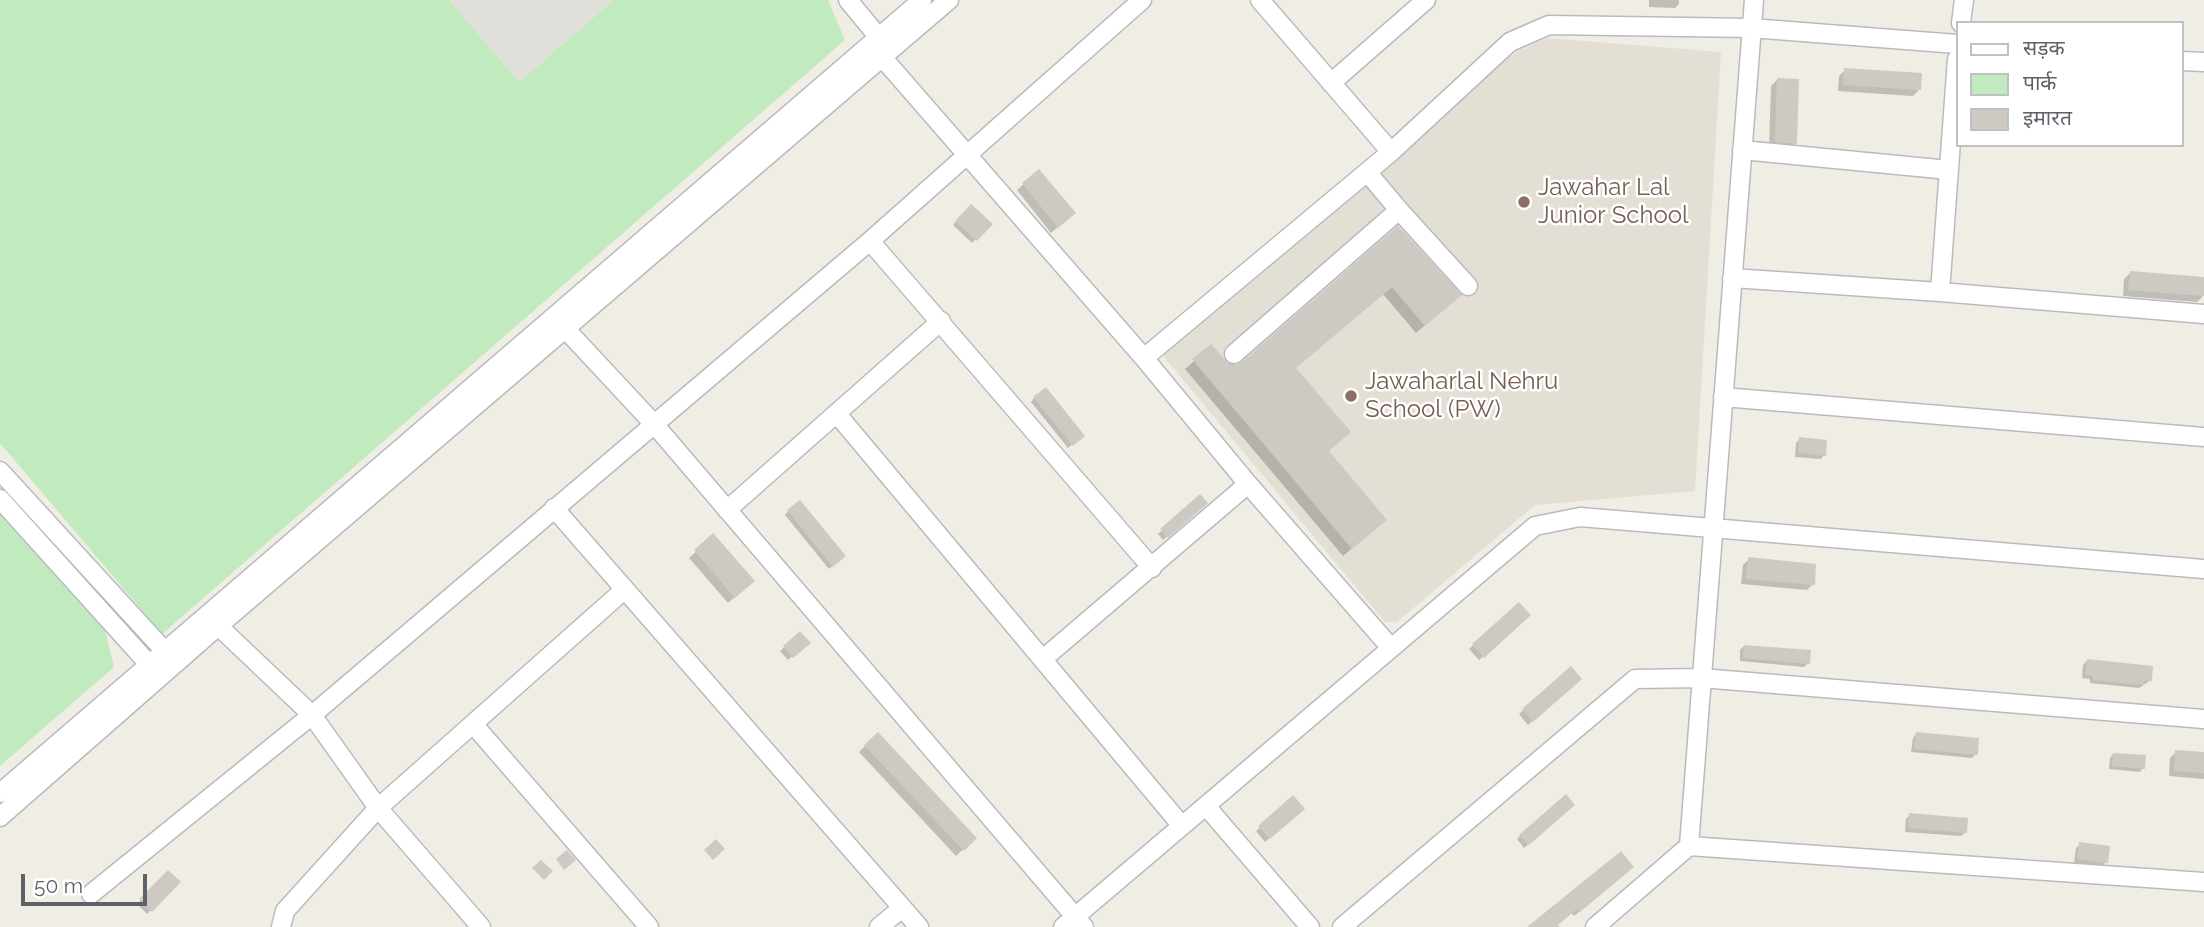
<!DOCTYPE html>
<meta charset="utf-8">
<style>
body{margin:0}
#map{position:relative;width:2204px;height:927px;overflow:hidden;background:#f0ede5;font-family:Raleway,"Noto Sans Devanagari",sans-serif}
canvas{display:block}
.legend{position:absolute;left:1956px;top:21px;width:228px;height:126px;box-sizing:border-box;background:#fff;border:2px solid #bec0c2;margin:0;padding:9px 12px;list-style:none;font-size:21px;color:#5c6267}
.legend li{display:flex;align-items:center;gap:14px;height:35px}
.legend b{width:35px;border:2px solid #bec0c2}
.scale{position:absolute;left:21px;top:874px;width:126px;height:32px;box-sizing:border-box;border:4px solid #5c6267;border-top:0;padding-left:9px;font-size:21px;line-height:24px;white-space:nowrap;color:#5c6267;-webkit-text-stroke:5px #fff;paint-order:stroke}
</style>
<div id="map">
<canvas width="2204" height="927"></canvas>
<ul class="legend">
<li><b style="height:9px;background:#fff"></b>सड़क</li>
<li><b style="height:19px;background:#c1eabf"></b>पार्क</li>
<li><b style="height:19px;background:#cecac3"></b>इमारत</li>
</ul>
<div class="scale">50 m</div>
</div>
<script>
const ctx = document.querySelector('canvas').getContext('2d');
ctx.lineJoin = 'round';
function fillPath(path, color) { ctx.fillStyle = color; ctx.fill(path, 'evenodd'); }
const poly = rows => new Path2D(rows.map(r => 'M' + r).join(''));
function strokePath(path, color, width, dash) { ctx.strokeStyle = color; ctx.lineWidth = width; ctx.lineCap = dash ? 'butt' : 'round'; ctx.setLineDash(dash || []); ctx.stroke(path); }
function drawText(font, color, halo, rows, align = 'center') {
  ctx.font = font + ' Raleway,sans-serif'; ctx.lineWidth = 5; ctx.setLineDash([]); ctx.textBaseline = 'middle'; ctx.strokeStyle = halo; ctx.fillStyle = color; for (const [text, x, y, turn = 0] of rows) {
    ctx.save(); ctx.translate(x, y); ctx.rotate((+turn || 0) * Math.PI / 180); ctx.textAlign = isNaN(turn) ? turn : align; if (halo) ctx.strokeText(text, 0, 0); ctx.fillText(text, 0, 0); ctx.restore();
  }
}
const industrial = poly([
 [449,0,614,0,519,82]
]);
const education = poly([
 [1548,38,1721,52,1695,491,1535,505,1397,622,1385,622,1159,351,1517,51]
]);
const green = poly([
 [0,0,449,0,519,82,614,0,828,0,845,40,162,634,0,443],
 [0,514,105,630,114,667,0,766]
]);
const shadow = poly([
 [1649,0,1679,0,1679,4,1675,8,1649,7],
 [1845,70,1919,90,1913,96,1838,91,1839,76],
 [1777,80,1795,143,1789,149,1769,147,1771,86],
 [1039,171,1067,219,1051,233,1017,190],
 [971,206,990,224,972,243,953,225],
 [1398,228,1451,303,1416,333,1383,294,1295,368,1327,452,1376,528,1343,556,1185,369,1211,346,1227,365,1236,367,1242,364],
 [2130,273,2204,278,2203,296,2197,302,2123,296,2124,279],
 [1034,398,1079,439,1068,448,1031,402],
 [1800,439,1824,455,1821,459,1795,457,1796,443],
 [1200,497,1202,507,1163,540,1158,534],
 [788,511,840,560,829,569,785,515],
 [713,536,746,587,728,603,689,558],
 [1749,559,1813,584,1807,590,1741,584,1743,565],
 [1519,605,1529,615,1479,660,1469,649],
 [800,633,808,643,788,660,780,651],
 [1744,646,1808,663,1804,667,1740,661,1740,650],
 [2087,661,2151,680,2139,688,2090,683,2090,679,2082,678,2083,665],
 [1571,669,1576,683,1528,725,1519,714],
 [877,734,975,838,956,856,859,752],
 [1916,734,1976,754,1972,758,1911,752,1913,738],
 [2176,752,2204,754,2204,779,2169,776,2170,758],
 [2113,754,2143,768,2140,772,2109,769,2110,758],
 [1293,798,1302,809,1265,842,1256,831],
 [1569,808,1524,848,1517,839,1520,836],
 [1910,815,1965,833,1961,836,1905,832,1906,819],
 [2080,844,2106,862,2102,866,2074,863,2076,848],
 [168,872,178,882,147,914,137,904],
 [1627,872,1574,916,1571,913,1553,927,1530,927]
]);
const building = poly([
 [1844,68,1922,73,1921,90,1843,85],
 [1777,78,1799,79,1797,144,1775,142],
 [1039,169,1076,213,1058,228,1022,183],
 [971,204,993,224,977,241,955,221],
 [1398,226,1462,295,1425,326,1392,287,1296,368,1351,432,1329,451,1387,520,1352,549,1192,359,1211,344,1228,363,1236,365,1241,363],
 [2130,271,2204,277,2204,296,2128,290],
 [1046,387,1085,436,1073,446,1033,397],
 [1799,437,1827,440,1826,456,1798,453],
 [1200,494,1208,503,1168,538,1160,529],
 [800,500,846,556,833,567,787,510],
 [713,533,755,581,735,598,694,550],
 [1748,557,1816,564,1815,585,1746,579],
 [1519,602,1531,615,1484,658,1472,644],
 [800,631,811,643,793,658,783,646],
 [1744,645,1811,650,1810,664,1743,658],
 [2087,659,2153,666,2152,681,2145,680,2144,685,2093,680,2093,676,2085,675],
 [1571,666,1582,679,1533,722,1522,709],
 [878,732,977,838,964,851,864,745],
 [1916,732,1979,738,1978,755,1914,749],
 [2175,750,2204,752,2204,773,2174,771],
 [2113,753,2146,755,2145,769,2112,766],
 [1566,794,1575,805,1529,845,1519,835],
 [1293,795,1305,809,1270,839,1258,826],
 [1909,813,1968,818,1967,833,1908,828],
 [716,839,725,849,713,860,704,850],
 [2079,842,2110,846,2108,863,2077,859],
 [567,850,576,860,564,870,556,859],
 [1621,851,1634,867,1580,912,1577,909,1558,925,1560,927,1527,927],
 [541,860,553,871,544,880,532,868],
 [168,870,181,882,152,912,139,899]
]);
const minor = poly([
 [848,0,885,45],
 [1260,0,1391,152],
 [1961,23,1964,0],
 [875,49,1144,358,1248,484,1391,648],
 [2181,61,2204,62],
 [1331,83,1426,0],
 [1742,150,1949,170],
 [1399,210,1468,286],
 [870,241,1152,568],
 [1732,278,1940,292,2204,314],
 [1940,292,1957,59],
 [559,322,654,424,1084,927],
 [1234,354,1399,210,1367,172],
 [1144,358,1391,152,1510,42,1549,25,1751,28,1957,44],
 [1723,397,2204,437],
 [837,414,1182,826],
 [0,471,172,659],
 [0,499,156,672],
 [554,508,919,927],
 [727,510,941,321],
 [212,620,312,715,378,808,481,927],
 [1043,659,1248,484],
 [473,724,649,927],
 [0,793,922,0],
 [1206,806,1310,927],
 [0,817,217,627,949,0],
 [1689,846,2204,882],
 [91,894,312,715,870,241,1142,0],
 [281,927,285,911,378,808,624,590],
 [879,927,902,908],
 [1063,927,1535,526,1580,517,2204,569],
 [1342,927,1635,679,1701,678,2204,719],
 [1595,927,1689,846,1754,0]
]);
const markers = [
 [1524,202,7,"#8d6e63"],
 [1351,396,7,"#8d6e63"]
];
const educationNames = [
 ["Jawahar Lal",1538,188],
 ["Junior School",1538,216],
 ["Jawaharlal Nehru",1365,382],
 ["School (PW)",1365,410]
];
fillPath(industrial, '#e1dfd9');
fillPath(education, '#e3dfd5');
fillPath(green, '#c1eabf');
fillPath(shadow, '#0003');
fillPath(building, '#cecac3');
strokePath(minor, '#b7bbc0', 21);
strokePath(minor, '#fff', 18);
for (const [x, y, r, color] of markers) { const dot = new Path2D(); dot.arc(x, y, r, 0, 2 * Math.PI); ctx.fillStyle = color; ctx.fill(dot); strokePath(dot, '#fff', 2.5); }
drawText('24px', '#785e54', '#fff', educationNames, 'left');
</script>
